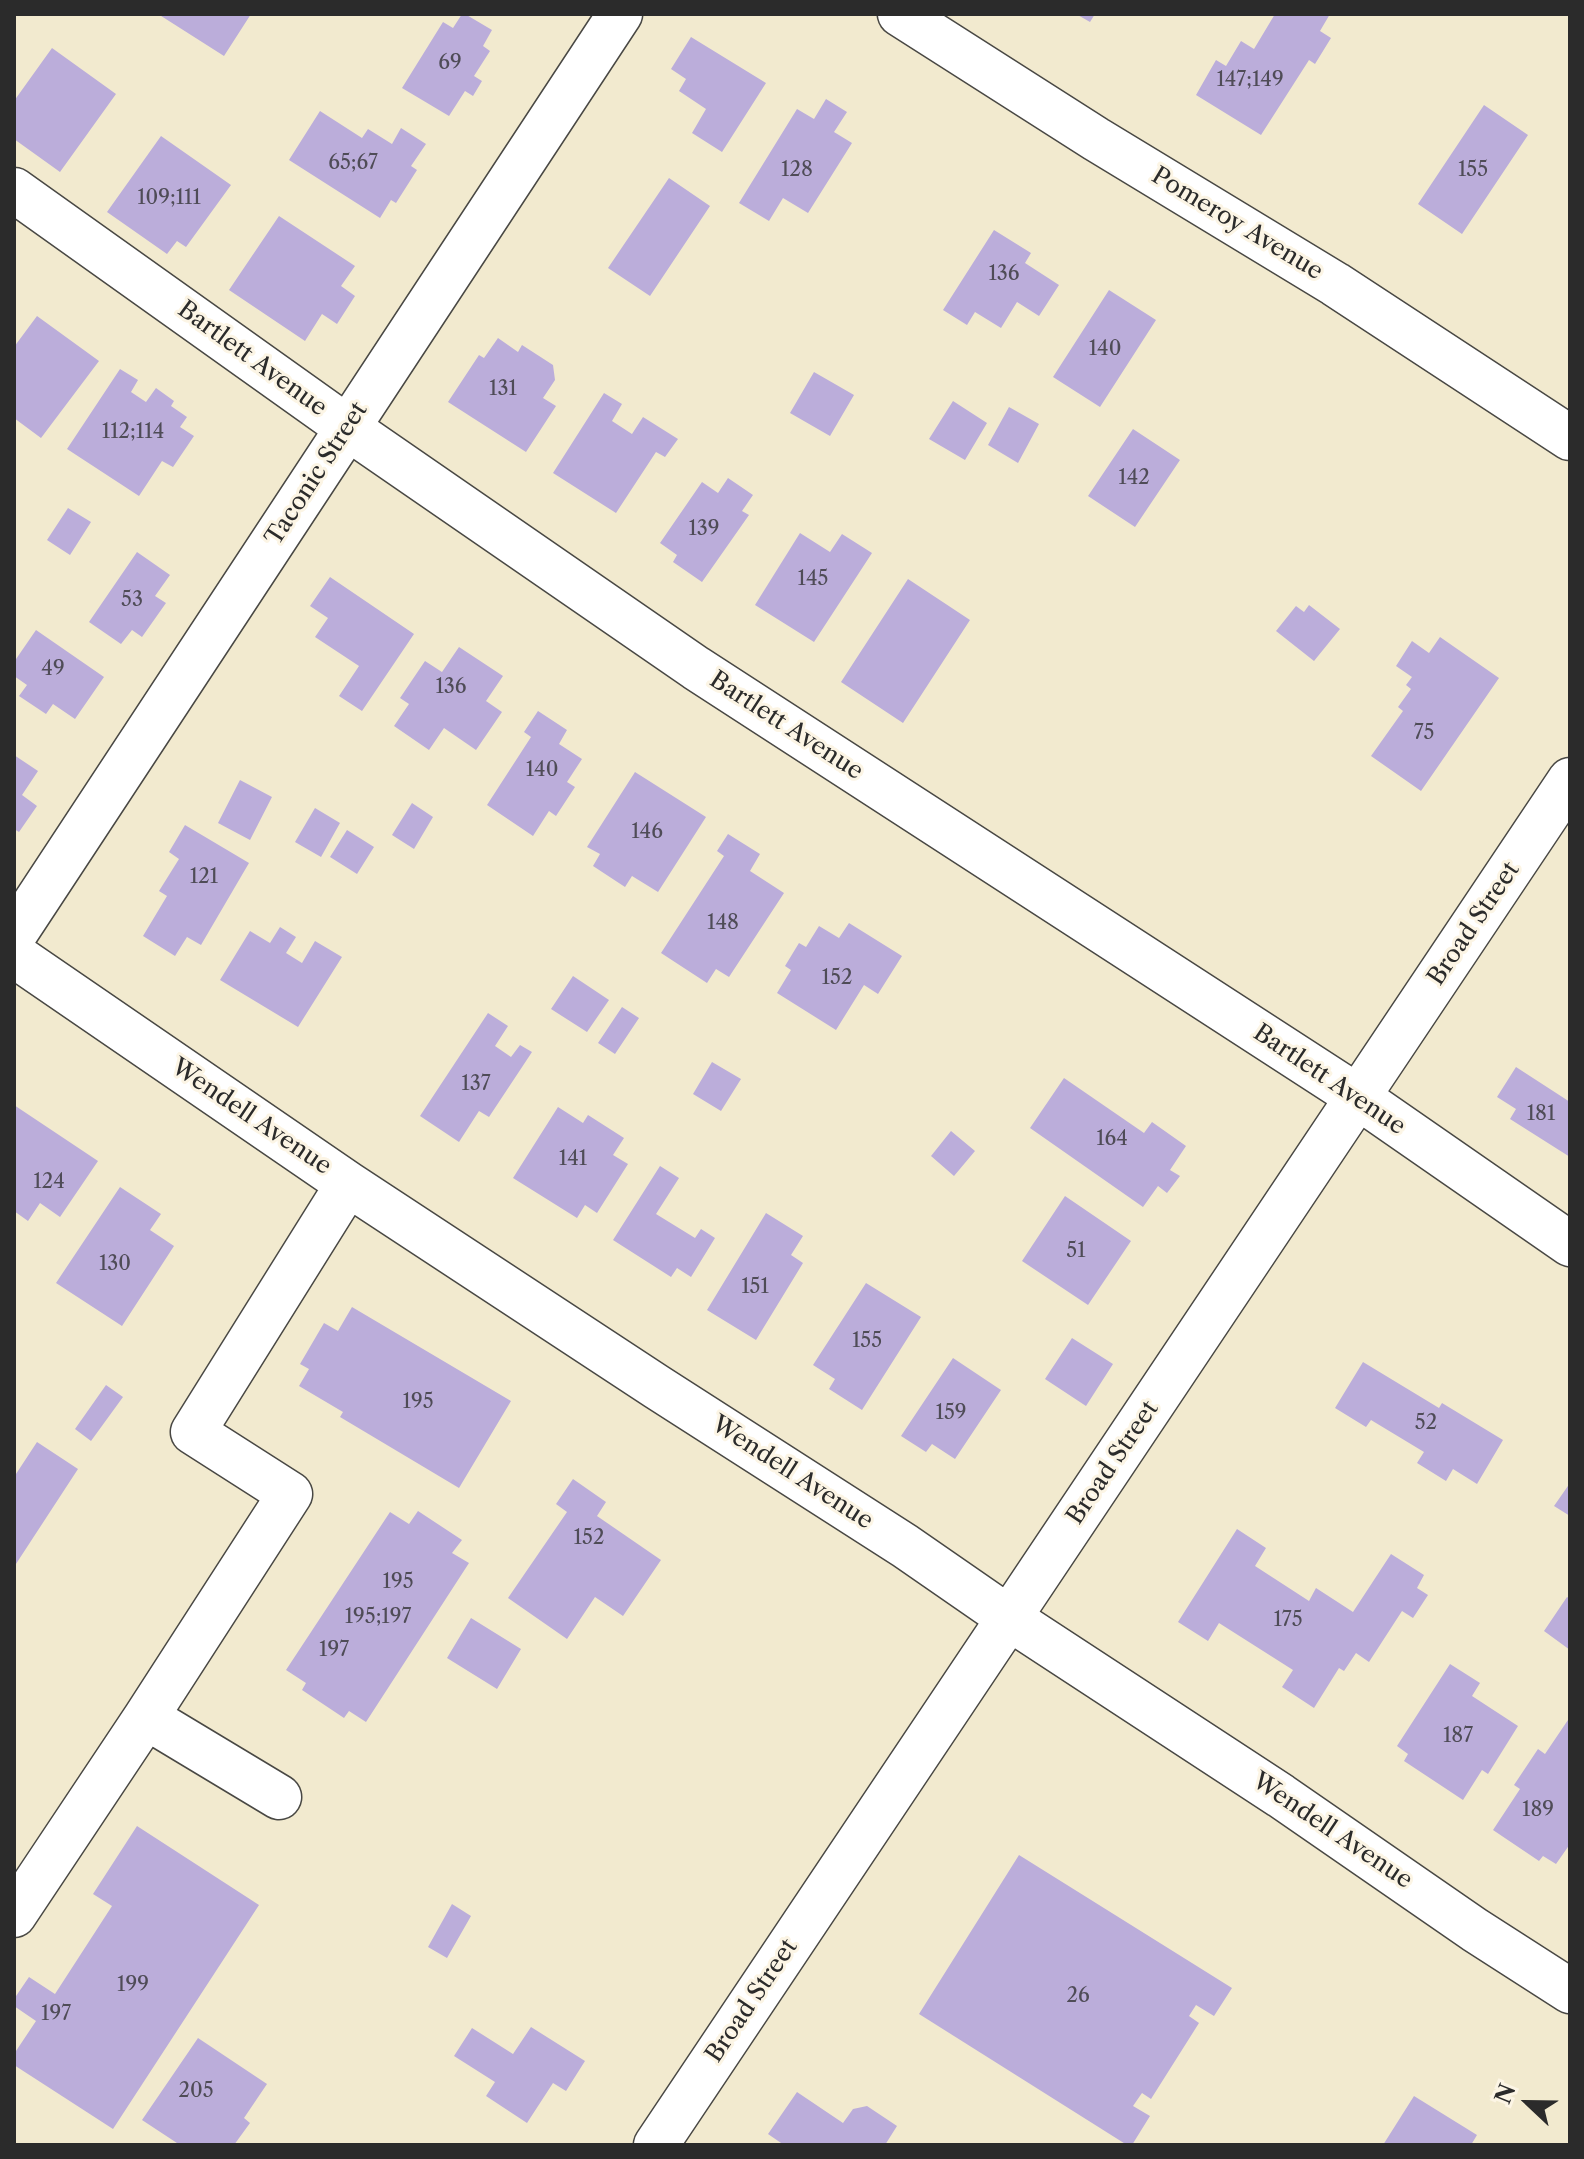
<!DOCTYPE html>
<style>
body{margin:0}
#map{position:relative;width:1584px;height:2159px;overflow:hidden;background:#f2eacf;font-family:"Libre Caslon Text",serif}
canvas{display:block}
.frame{position:absolute;inset:0;border:16px solid #2b2b2b;pointer-events:none}
.north{position:absolute;left:1488px;top:2063px;width:80px;height:80px;-webkit-text-stroke:6px #fcf5e5;paint-order:stroke;rotate:292deg;font-size:22px;font-weight:700;line-height:32px;text-align:center;color:#2b2b2b}
.north::after{content:'';display:block;margin:auto;width:28px;height:36px;background:#2b2b2b;clip-path:polygon(50% 0,100% 100%,50% 72%,0 100%)}
</style>
<div id="map">
<canvas width="1584" height="2159"></canvas>
<div class="frame"></div>
<div class="north">N</div>
</div>
<script>
const ctx = document.querySelector('canvas').getContext('2d');
ctx.lineJoin = 'round';
function fillPath(path, color) { ctx.fillStyle = color; ctx.fill(path, 'evenodd'); }
const poly = rows => new Path2D(rows.map(r => 'M' + r).join(''));
function strokePath(path, color, width, dash) { ctx.strokeStyle = color; ctx.lineWidth = width; ctx.lineCap = dash ? 'butt' : 'round'; ctx.setLineDash(dash || []); ctx.stroke(path); }
function drawText(font, color, halo, rows, align = 'center') {
  ctx.font = font + ' "Libre Caslon Text",serif'; ctx.lineWidth = 6; ctx.setLineDash([]); ctx.textBaseline = 'middle'; ctx.strokeStyle = halo; ctx.fillStyle = color; for (const [text, x, y, turn = 0] of rows) {
    ctx.save(); ctx.translate(x, y); ctx.rotate((+turn || 0) * Math.PI / 180); ctx.textAlign = isNaN(turn) ? turn : align; if (halo) ctx.strokeText(text, 0, 0); ctx.fillText(text, 0, 0); ctx.restore();
  }
}
const building = poly([
 [158,14,251,14,224,56],
 [462,14,465,14,492,30,483,46,490,51,474,76,482,81,473,96,465,91,449,116,402,88,443,22,453,28],
 [1076,14,1095,14,1090,22],
 [1275,14,1330,14,1320,31,1331,38,1315,64,1309,60,1261,135,1196,95,1216,60,1226,66,1241,41,1254,49],
 [691,37,766,83,722,152,692,133,706,109,679,91,686,79,671,69],
 [52,48,116,94,60,172,14,139,14,101],
 [826,99,847,112,834,132,852,143,808,213,783,198,769,221,739,203,797,109,814,119],
 [1484,105,1528,135,1462,234,1418,204],
 [320,111,362,138,368,129,392,144,401,128,426,144,411,166,417,170,396,203,391,200,380,218,289,160],
 [161,136,231,185,186,247,177,241,167,254,107,212],
 [669,178,710,206,650,296,608,268],
 [279,216,355,266,341,286,355,296,337,324,322,314,305,341,229,290],
 [994,230,1031,253,1025,263,1059,285,1039,316,1017,302,1001,328,975,312,967,325,943,310],
 [1109,290,1156,320,1100,407,1053,377],
 [37,316,99,361,41,438,14,418,14,347],
 [498,338,518,352,522,345,553,365,555,380,543,398,556,406,526,452,448,402,479,355,484,358],
 [120,369,138,380,131,392,146,402,156,388,174,401,171,406,187,417,180,427,194,436,173,467,162,461,139,496,67,449],
 [814,372,854,395,830,436,790,413],
 [604,393,622,404,612,421,632,434,643,417,678,439,665,457,656,452,616,513,553,473],
 [953,401,987,423,965,460,929,439],
 [1009,407,1039,424,1018,463,988,445],
 [1133,429,1180,460,1135,527,1088,496],
 [728,478,753,495,742,511,749,515,702,582,673,562,677,555,660,543,702,482,718,493],
 [68,508,91,522,70,555,47,540],
 [800,533,830,552,842,534,872,553,814,642,755,605],
 [137,552,170,575,155,596,166,603,142,637,132,630,121,644,89,622],
 [330,577,414,634,362,711,339,696,359,666,315,637,328,618,310,606],
 [908,579,970,620,903,723,841,682],
 [1309,605,1340,629,1314,661,1276,631,1296,606,1304,612],
 [36,630,104,677,75,719,53,704,46,714,19,696,27,685,14,676,14,662],
 [1440,637,1499,678,1421,791,1371,756,1403,711,1398,707,1411,689,1406,685,1412,677,1396,666,1412,641,1429,653],
 [459,647,503,676,486,701,502,712,476,750,444,728,429,750,394,726,409,704,400,698,425,661,442,672],
 [538,711,567,730,559,744,582,759,567,782,575,787,556,816,549,811,533,836,487,805,531,737,524,732],
 [14,755,38,771,22,795,37,806,19,832,14,829],
 [635,772,706,817,658,892,632,876,625,887,593,866,600,854,587,847],
 [240,780,272,797,250,840,218,823],
 [412,803,433,817,414,849,392,835],
 [315,808,340,823,321,857,295,842],
 [185,825,249,863,201,945,187,937,175,956,143,936,167,896,159,891,179,859,169,852],
 [347,830,374,847,357,874,330,857],
 [728,834,760,854,750,871,784,893,729,977,716,969,707,983,661,953,724,856,717,851],
 [849,923,902,956,878,994,864,985,836,1030,777,993,791,970,785,966,799,943,806,947,819,926,839,938],
 [280,927,296,937,286,953,302,963,315,941,342,957,298,1027,220,980,250,931,270,943],
 [573,976,609,1000,587,1032,551,1009],
 [622,1007,639,1018,615,1054,598,1043],
 [488,1013,508,1026,495,1046,511,1057,520,1045,532,1052,489,1117,479,1111,459,1142,420,1116],
 [712,1062,741,1079,721,1111,693,1094],
 [1516,1067,1570,1102,1570,1157,1510,1119,1516,1109,1497,1097],
 [1064,1078,1144,1133,1152,1122,1186,1146,1170,1170,1180,1176,1167,1193,1158,1186,1143,1207,1030,1128],
 [14,1105,98,1161,60,1217,40,1203,28,1221,14,1211],
 [558,1107,583,1123,588,1115,624,1138,613,1155,628,1164,597,1213,585,1205,577,1218,513,1178],
 [951,1131,975,1151,954,1176,931,1156],
 [660,1166,679,1178,656,1214,695,1238,701,1229,715,1238,691,1277,677,1268,671,1277,613,1240],
 [120,1187,161,1214,150,1230,174,1246,122,1326,56,1283],
 [1065,1196,1131,1241,1088,1305,1022,1261],
 [766,1213,803,1236,791,1255,803,1263,756,1340,707,1310],
 [866,1283,921,1317,862,1410,829,1389,835,1379,813,1365],
 [352,1307,511,1401,459,1488,340,1417,343,1412,299,1386,309,1369,300,1364,324,1323,338,1331],
 [1072,1338,1113,1364,1086,1406,1045,1379],
 [953,1358,1001,1390,955,1459,932,1444,926,1452,901,1436],
 [1363,1362,1439,1408,1442,1403,1503,1440,1477,1484,1453,1469,1446,1481,1417,1463,1424,1452,1371,1420,1366,1427,1335,1408],
 [106,1385,123,1397,91,1441,75,1429],
 [37,1442,78,1469,14,1567,14,1477],
 [573,1479,606,1502,597,1516,661,1560,623,1616,595,1597,567,1639,508,1598,567,1512,556,1504],
 [1570,1483,1570,1516,1554,1506],
 [418,1511,462,1540,452,1553,469,1563,366,1722,349,1711,344,1718,302,1690,306,1683,286,1670,390,1512,409,1524],
 [1237,1529,1266,1548,1255,1566,1309,1601,1316,1588,1353,1612,1391,1554,1424,1575,1417,1588,1428,1595,1413,1618,1402,1611,1369,1662,1356,1653,1344,1671,1339,1668,1314,1708,1282,1687,1293,1670,1219,1623,1208,1641,1178,1622],
 [1567,1597,1570,1599,1570,1650,1544,1631],
 [471,1618,521,1649,497,1689,447,1658],
 [1450,1664,1480,1683,1472,1696,1518,1726,1488,1774,1482,1770,1463,1800,1404,1761,1408,1754,1397,1746],
 [1570,1717,1570,1844,1556,1864,1543,1856,1539,1861,1493,1830,1520,1789,1514,1785,1538,1749,1545,1754],
 [137,1826,259,1905,113,2129,14,2065,14,2054,36,2021,14,2006,14,1999,29,1977,55,1994,112,1906,93,1894],
 [1019,1855,1232,1988,1214,2016,1196,2005,1189,2016,1199,2023,1151,2099,1142,2093,1133,2106,1150,2116,1132,2145,1127,2145,919,2014],
 [452,1904,471,1916,447,1958,428,1947],
 [531,2027,585,2061,566,2091,553,2083,527,2123,486,2096,495,2082,454,2056,472,2028,513,2054],
 [198,2038,267,2084,244,2118,250,2123,234,2145,180,2145,142,2120],
 [797,2092,843,2123,853,2109,867,2106,897,2126,885,2145,784,2145,768,2134],
 [1414,2096,1477,2135,1471,2145,1383,2145]
]);
const minor = poly([
 [900,14,1096,139,1335,284,1570,438],
 [14,190,348,428,696,668,1358,1097,1570,1244],
 [14,935,620,14],
 [14,955,348,1184,657,1387,905,1546,1009,1618,1281,1796,1475,1930,1570,1991],
 [146,1717,290,1494,193,1432,348,1184],
 [14,1915,146,1717,279,1797],
 [656,2145,1570,780]
]);
const numberNames = [
 ["69",450,63],
 ["147;149",1250,80],
 ["65;67",353,163],
 ["128",797,170],
 ["155",1473,170],
 ["109;111",169,198],
 ["136",1004,274],
 ["140",1105,349],
 ["131",503,389],
 ["112;114",133,432],
 ["142",1134,478],
 ["139",704,529],
 ["145",813,579],
 ["53",132,600],
 ["49",53,669],
 ["136",451,687],
 ["75",1424,733],
 ["140",542,770],
 ["146",647,832],
 ["121",204,877],
 ["148",723,923],
 ["152",837,978],
 ["137",476,1084],
 ["181",1541,1114],
 ["164",1112,1139],
 ["141",573,1159],
 ["124",49,1182],
 ["51",1076,1251],
 ["130",115,1264],
 ["151",755,1287],
 ["155",867,1341],
 ["195",418,1402],
 ["159",951,1413],
 ["52",1426,1423],
 ["152",589,1538],
 ["195",398,1582],
 ["195;197",378,1617],
 ["175",1288,1620],
 ["197",334,1650],
 ["187",1458,1736],
 ["189",1538,1810],
 ["199",133,1985],
 ["26",1078,1996],
 ["197",56,2014],
 ["205",196,2091]
];
const streetNames = [
 ["Pomeroy Avenue",1237,224,31],
 ["Bartlett Avenue",252,359,36],
 ["Taconic Street",317,474,-57],
 ["Bartlett Avenue",786,726,33],
 ["Broad Street",1474,924,-56],
 ["Bartlett Avenue",1329,1080,34],
 ["Wendell Avenue",251,1117,34],
 ["Broad Street",1113,1463,-56],
 ["Wendell Avenue",792,1473,33],
 ["Wendell Avenue",1332,1831,34],
 ["Broad Street",752,2001,-56]
];
fillPath(building, '#bbadda');
strokePath(minor, '#494844', 47);
strokePath(minor, '#fff', 44);
drawText('20px', '#4f4c57', null, numberNames);
drawText('24px', '#2b2b2b', '#fcf5e5', streetNames);
</script>
